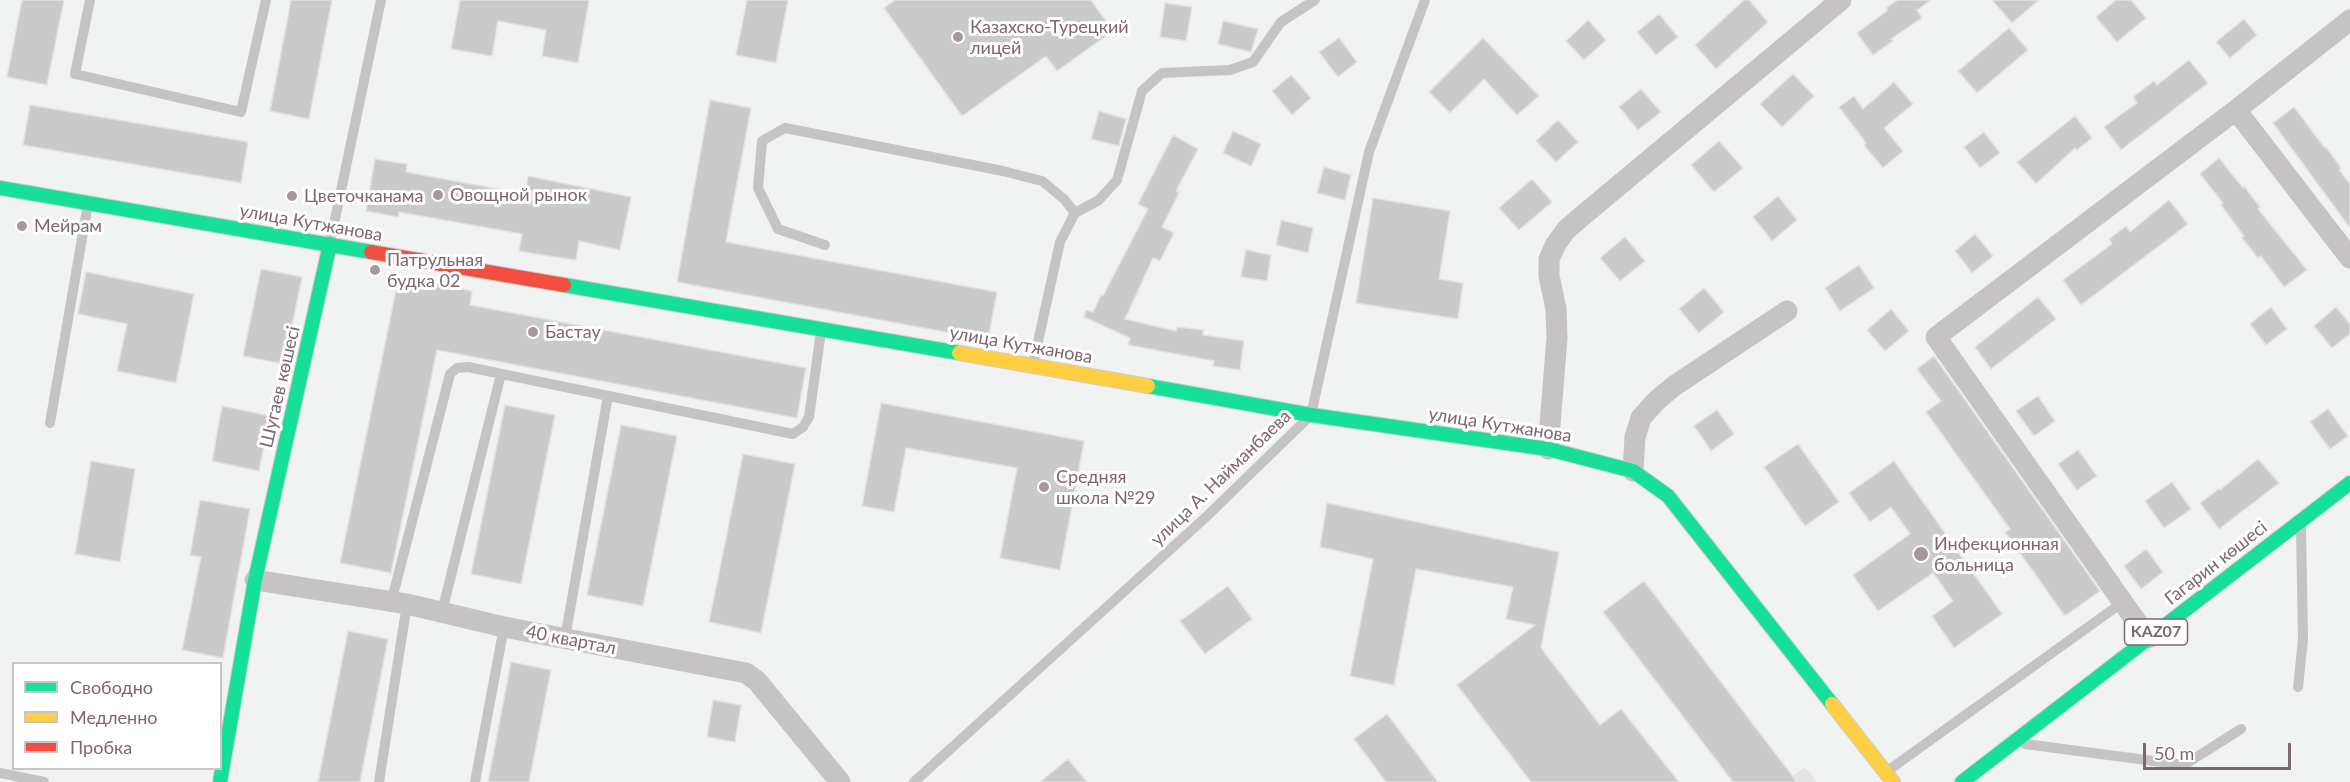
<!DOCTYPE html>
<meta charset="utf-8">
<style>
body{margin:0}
#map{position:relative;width:2350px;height:782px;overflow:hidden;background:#f1f3f3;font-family:Lato,sans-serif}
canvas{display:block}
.legend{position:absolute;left:12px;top:662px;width:210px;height:108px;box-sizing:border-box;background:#fff;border:2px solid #cbc2c7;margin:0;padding:8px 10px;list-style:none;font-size:18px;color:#7e6673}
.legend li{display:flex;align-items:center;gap:12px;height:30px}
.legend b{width:30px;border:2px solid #cbc2c7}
.scale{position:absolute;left:2143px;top:743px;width:148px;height:27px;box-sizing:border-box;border:3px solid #7e6673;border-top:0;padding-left:8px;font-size:18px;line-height:21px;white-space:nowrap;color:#7e6673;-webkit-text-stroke:4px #fff;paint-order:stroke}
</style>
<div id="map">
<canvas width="2350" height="782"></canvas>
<ul class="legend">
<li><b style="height:8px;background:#16e098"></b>Свободно</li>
<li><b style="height:8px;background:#ffcf43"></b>Медленно</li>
<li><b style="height:8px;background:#f24e42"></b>Пробка</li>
</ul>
<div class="scale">50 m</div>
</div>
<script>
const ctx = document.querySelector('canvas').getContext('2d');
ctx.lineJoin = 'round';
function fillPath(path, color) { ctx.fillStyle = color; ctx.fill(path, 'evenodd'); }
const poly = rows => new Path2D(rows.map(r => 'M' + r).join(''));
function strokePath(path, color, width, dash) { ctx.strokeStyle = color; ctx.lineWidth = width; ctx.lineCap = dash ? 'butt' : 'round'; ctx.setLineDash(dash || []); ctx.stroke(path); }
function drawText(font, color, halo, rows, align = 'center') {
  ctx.font = font + ' Lato,sans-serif'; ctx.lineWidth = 6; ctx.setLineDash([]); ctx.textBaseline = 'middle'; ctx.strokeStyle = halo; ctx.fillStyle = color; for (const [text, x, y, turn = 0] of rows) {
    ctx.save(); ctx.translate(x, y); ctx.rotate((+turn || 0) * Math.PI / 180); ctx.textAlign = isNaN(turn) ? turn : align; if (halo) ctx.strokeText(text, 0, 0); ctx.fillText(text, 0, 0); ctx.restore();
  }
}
const built = poly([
 [1805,767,1817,782,1785,782]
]);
const building = poly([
 [22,0,64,0,47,85,7,77,22,0],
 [291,0,332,0,309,119,270,111,291,0],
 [460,0,589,0,578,63,542,56,546,30,498,21,492,56,451,49,460,0],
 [747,0,788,0,776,63,736,55,747,0],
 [895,0,1091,0,1113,31,1057,71,1046,56,962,116,884,8,895,0],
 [1744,0,1749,0,1768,22,1716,69,1695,45,1744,0],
 [1898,0,1931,0,1917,10,1922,18,1891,39,1893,41,1873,55,1857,33,1888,10,1886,8,1898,0],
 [1992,0,2039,0,2012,23,1992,0],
 [2116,0,2131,0,2146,18,2117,42,2096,17,2116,0],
 [1165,3,1192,7,1186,41,1160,37,1165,3],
 [1659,14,1678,37,1656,55,1637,32,1659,14],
 [2244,19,2257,35,2230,58,2216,42,2244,19],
 [1588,20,1606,40,1584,60,1566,41,1588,20],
 [1223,21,1258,29,1251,52,1218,44,1223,21],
 [2009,28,2028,50,1977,93,1958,71,2009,28],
 [1339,38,1357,62,1338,77,1319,52,1339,38],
 [1483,38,1539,96,1517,115,1484,79,1450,113,1429,92,1483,38],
 [2189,60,2208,83,2121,150,2104,127,2137,103,2133,97,2154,81,2157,85,2189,60],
 [1793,74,1814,96,1782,127,1760,104,1793,74],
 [1291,75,1311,98,1292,115,1272,91,1291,75],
 [1894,82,1913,104,1884,128,1903,151,1883,168,1864,145,1866,143,1839,107,1854,96,1863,109,1894,82],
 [1641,89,1661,112,1638,130,1619,107,1641,89],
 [710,100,751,108,726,242,997,292,988,340,677,282,710,100],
 [30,105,248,142,241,183,23,145,30,105],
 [2294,107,2325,148,2326,147,2341,168,2339,170,2350,184,2350,228,2273,123,2294,107],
 [1099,111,1126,119,1119,146,1091,139,1099,111],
 [2075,116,2092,138,2077,150,2075,148,2036,184,2017,162,2075,116],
 [1558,120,1578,142,1556,162,1536,141,1558,120],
 [1233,131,1261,144,1251,166,1223,153,1233,131],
 [1984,132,2000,153,1980,168,1964,147,1984,132],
 [1173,135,1198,149,1176,191,1179,193,1162,227,1174,233,1160,261,1153,258,1125,319,1176,331,1177,327,1203,330,1203,335,1244,341,1240,370,1213,366,1214,361,1128,345,1130,338,1084,317,1086,310,1093,312,1101,295,1103,296,1148,209,1138,204,1173,135],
 [1719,141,1743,168,1714,192,1691,165,1719,141],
 [2219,158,2243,188,2244,186,2260,207,2258,209,2307,270,2284,287,2261,256,2258,258,2242,238,2244,236,2221,205,2223,203,2200,174,2219,158],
 [375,159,407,164,406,172,525,194,528,176,631,197,620,250,579,241,576,260,549,256,519,251,522,234,399,212,398,217,366,211,375,159],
 [1324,167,1351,175,1345,200,1317,193,1324,167],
 [1532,179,1552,202,1519,230,1499,208,1532,179],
 [1778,196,1797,220,1772,241,1753,217,1778,196],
 [1373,198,1450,211,1439,279,1463,283,1458,319,1356,303,1373,198],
 [2169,200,2188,224,2081,305,2063,280,2112,244,2109,239,2126,226,2130,232,2169,200],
 [1281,220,1313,228,1308,253,1276,245,1281,220],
 [1975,234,1993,256,1972,273,1955,251,1975,234],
 [1625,237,1645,261,1620,281,1600,258,1625,237],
 [1246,250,1271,255,1267,281,1241,277,1246,250],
 [1859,265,1874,288,1840,311,1825,288,1859,265],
 [261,269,302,277,284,364,243,356,261,269],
 [86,272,194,294,176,383,117,371,127,324,78,314,86,272],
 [399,276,472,291,470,305,806,368,797,418,437,350,391,573,340,563,399,276],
 [1704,288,1724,312,1699,333,1679,309,1704,288],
 [2038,297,2056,319,1991,369,1975,347,2038,297],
 [2271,307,2287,329,2266,345,2250,324,2271,307],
 [2336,307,2350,324,2350,334,2332,348,2314,326,2336,307],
 [1891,309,1909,331,1885,351,1867,330,1891,309],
 [1934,356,2100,591,2065,616,2005,532,2010,529,1926,412,1941,401,1917,369,1934,356],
 [2038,396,2055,421,2034,436,2016,411,2038,396],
 [881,403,1084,441,1060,570,1000,558,1017,468,906,448,894,512,862,506,881,403],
 [505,405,555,415,521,584,471,574,505,405],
 [222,406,270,416,259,471,212,461,222,406],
 [2328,409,2348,436,2330,449,2310,422,2328,409],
 [1717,410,1734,434,1711,451,1694,426,1717,410],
 [621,425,677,436,643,606,587,595,621,425],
 [1798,444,1839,502,1805,526,1764,467,1798,444],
 [2078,450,2097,476,2077,490,2058,464,2078,450],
 [743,454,795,464,761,633,709,622,743,454],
 [2258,459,2279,483,2219,529,2200,503,2219,489,2220,490,2258,459],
 [91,461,135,469,120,562,75,554,91,461],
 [1894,461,2002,614,1954,648,1932,616,1953,601,1933,573,1878,611,1853,575,1910,534,1891,507,1870,522,1849,493,1894,461],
 [2172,482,2191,509,2164,528,2145,501,2172,482],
 [200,500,250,509,223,658,182,650,201,557,190,555,200,500],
 [1327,503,1559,552,1541,648,1600,725,1621,709,1679,782,1531,782,1457,685,1535,625,1506,619,1513,587,1416,569,1394,685,1350,676,1373,559,1320,547,1327,503],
 [2146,549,2163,572,2141,589,2124,566,2146,549],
 [1644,581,1797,782,1733,782,1603,612,1644,581],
 [1228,586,1252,619,1205,654,1180,621,1228,586],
 [348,631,388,639,360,782,318,782,348,631],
 [511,662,551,670,529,782,488,782,511,662],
 [713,700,741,705,735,742,707,737,713,700],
 [1387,714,1438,782,1386,782,1354,739,1387,714],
 [1068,759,1087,782,1040,782,1068,759]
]);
const lane = poly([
 [90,0,75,74,241,112,266,0],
 [330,243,381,0],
 [825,245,778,229,758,188,762,141,785,128,1003,171,1042,181,1064,199,1075,213],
 [1033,364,1060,242,1075,213,1099,200,1117,180,1142,91,1162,73,1230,70,1253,62,1281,22,1315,0],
 [50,423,88,204],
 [391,603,450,374,457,368,468,367,793,434,803,427,809,417,821,332],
 [442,612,501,374],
 [565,638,608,396],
 [2298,687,2303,640,2301,528],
 [2025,744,2184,765,2241,729],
 [1886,772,2123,602],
 [0,773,44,782],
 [379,782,407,604],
 [475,782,504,627],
 [914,782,1206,517,1311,415,1369,152,1425,0]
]);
const street = poly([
 [2236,110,2350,258],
 [1548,449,1557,338,1556,309,1549,276,1549,259,1556,244,1566,230,1581,217,1841,0],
 [1633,471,1635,437,1641,418,1656,401,1674,386,1787,311],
 [255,580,407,604,504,627,746,673,757,681,840,782],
 [2148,638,1936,337,2236,110,2350,20]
]);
const fast = poly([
 [0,188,371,252],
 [564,285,959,353],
 [1148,386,1311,415,1548,449,1633,471,1668,496,1832,704],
 [220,782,255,580,330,244],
 [1962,782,2350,483]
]);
const slow = poly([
 [959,353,1148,386],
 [1832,704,1893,782]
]);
const jam = poly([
 [371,252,564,285]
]);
const markers = [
 [958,37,6,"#a697a0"],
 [438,195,6,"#a697a0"],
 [292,196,6,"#a697a0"],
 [22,226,6,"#a697a0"],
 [375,270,6,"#a697a0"],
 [533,332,6,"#a697a0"],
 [1044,487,6,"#a697a0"],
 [1921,554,8,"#a697a0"]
];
const shields = [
 [2156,632,63]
];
const shieldNames = [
 ["KAZ07",2156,632]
];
const poiNames = [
 ["Казахско-Турецкий",970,27],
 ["лицей",970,48],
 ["Овощной рынок",450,195],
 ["Цветочканама",304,196],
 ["Мейрам",34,226],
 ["Патрульная",387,260],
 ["будка 02",387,281],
 ["Бастау",545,332],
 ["Средняя",1056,477],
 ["школа №29",1056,498],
 ["Инфекционная",1934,544],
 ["больница",1934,565]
];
const streetNames = [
 ["улица Кутжанова",311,223,10],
 ["улица Кутжанова",1021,345,10],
 ["Шугаев көшесі",280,387,-77],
 ["улица Кутжанова",1500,425,9],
 ["улица А. Найманбаева",1221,478,-44],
 ["Гагарин көшесі",2216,563,-38],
 ["40 квартал",571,640,11]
];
fillPath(built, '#e4e3e4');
fillPath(building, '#cbcacb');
strokePath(building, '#e1e2e2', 1.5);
strokePath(fast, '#cecdce', 16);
strokePath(slow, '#cecdce', 16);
strokePath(jam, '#cecdce', 16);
strokePath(lane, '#c6c3c4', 10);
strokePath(street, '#c6c3c4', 21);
strokePath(fast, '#16e098', 14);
strokePath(slow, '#ffcf43', 14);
strokePath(jam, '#f24e42', 14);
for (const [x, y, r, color] of markers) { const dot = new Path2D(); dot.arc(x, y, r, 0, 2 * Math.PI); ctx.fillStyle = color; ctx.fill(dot); strokePath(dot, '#fff', 2); }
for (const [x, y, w] of shields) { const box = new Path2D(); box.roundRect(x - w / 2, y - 13, w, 26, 4.5); ctx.fillStyle = '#fff'; ctx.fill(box); strokePath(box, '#7e6673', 1.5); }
drawText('bold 16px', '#7e6673', null, shieldNames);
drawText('18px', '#7e6673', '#fff', poiNames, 'left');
drawText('18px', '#7e6673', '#fff', streetNames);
</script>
